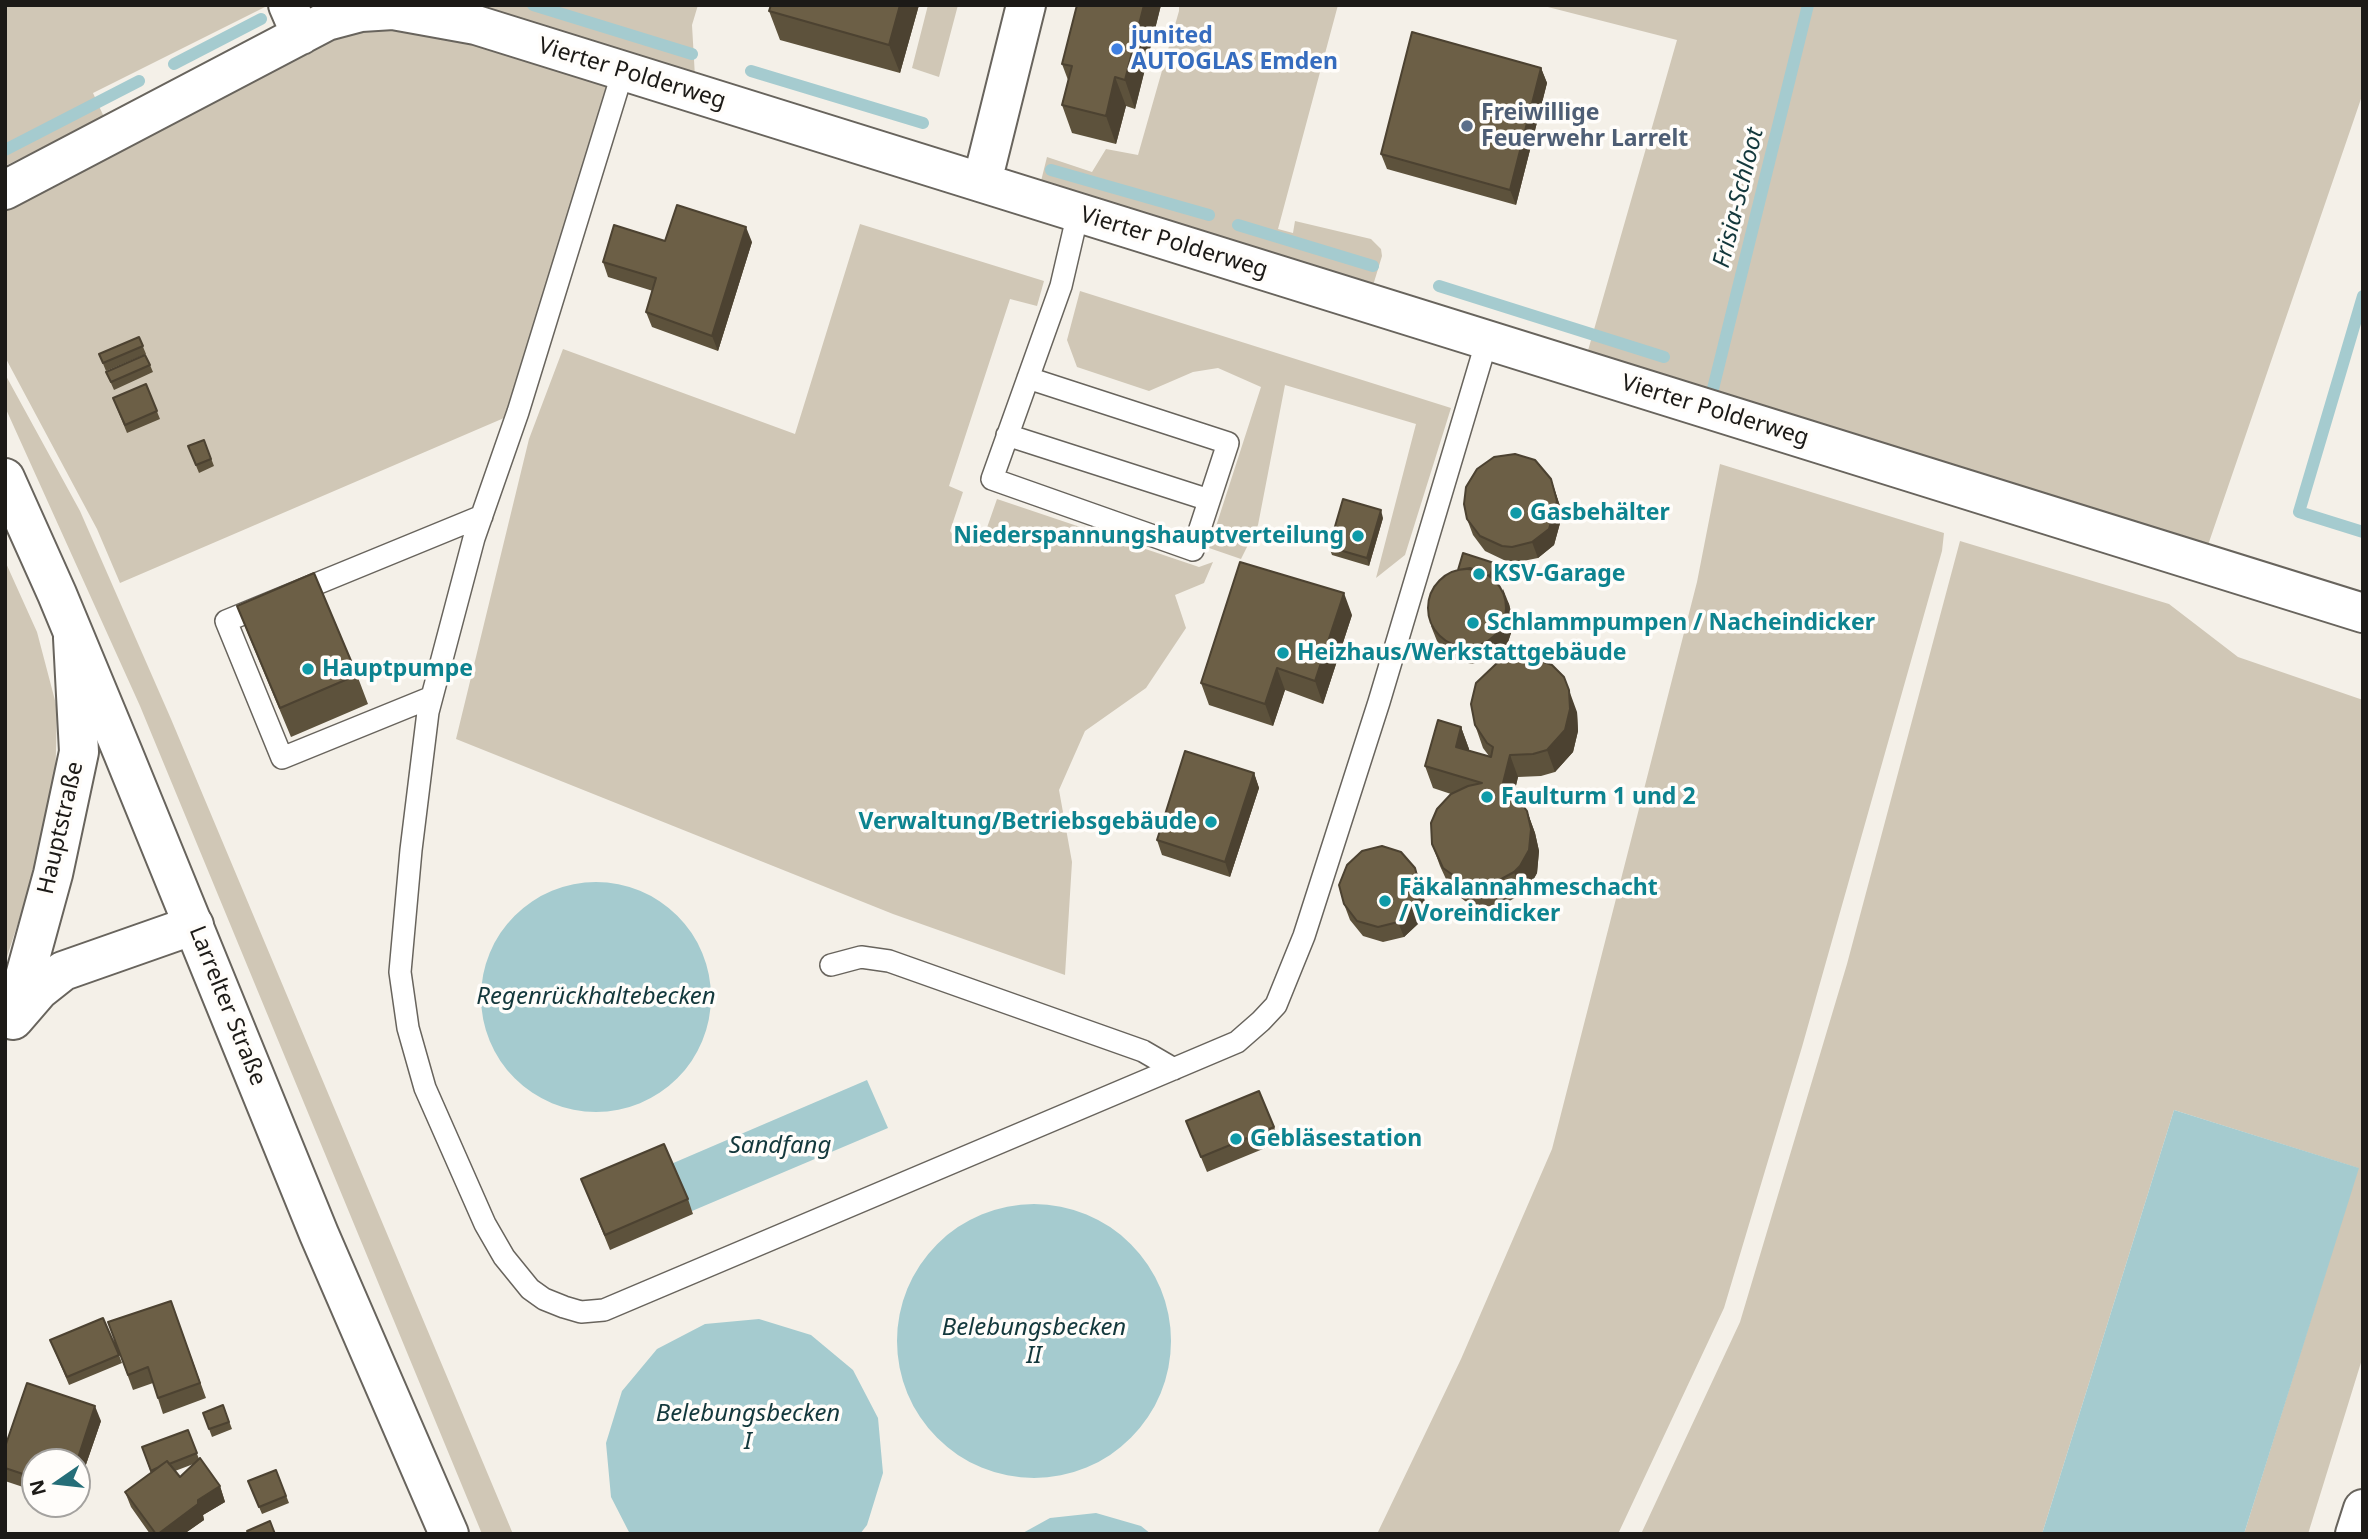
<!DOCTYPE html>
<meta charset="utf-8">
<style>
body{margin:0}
#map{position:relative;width:2368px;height:1539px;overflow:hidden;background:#f4f0e8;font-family:"Noto Sans",sans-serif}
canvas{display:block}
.frame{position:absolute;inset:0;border:7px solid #1c1a17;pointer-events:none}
.north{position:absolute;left:21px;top:1448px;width:70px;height:70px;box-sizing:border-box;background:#fffdfa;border:2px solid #a4a29f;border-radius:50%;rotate:256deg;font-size:19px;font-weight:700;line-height:28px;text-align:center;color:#1c1a17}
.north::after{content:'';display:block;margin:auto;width:24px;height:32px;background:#256e78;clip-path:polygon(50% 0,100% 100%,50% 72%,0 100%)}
</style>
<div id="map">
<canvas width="2368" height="1539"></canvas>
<div class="frame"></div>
<div class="north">N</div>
</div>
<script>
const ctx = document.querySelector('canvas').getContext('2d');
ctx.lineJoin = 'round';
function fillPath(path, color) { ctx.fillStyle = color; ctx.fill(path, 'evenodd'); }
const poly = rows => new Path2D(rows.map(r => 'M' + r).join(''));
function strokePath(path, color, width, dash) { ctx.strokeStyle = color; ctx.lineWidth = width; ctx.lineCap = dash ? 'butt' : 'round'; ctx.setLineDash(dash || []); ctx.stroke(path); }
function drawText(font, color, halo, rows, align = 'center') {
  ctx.font = font + ' "Noto Sans",sans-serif'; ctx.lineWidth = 7; ctx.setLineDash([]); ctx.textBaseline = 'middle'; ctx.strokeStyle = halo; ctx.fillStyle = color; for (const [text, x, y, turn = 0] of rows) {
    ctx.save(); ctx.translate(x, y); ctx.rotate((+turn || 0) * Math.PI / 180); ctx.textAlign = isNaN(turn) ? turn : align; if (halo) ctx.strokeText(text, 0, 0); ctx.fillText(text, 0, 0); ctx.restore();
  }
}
const green = poly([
 [5,5,269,5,93,93,104,117,5,166],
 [464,5,698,5,692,25,695,77],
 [928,5,958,5,939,77,912,68],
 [1179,5,1338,5,1278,229,1293,233,1295,221,1371,239,1381,249,1382,256,1371,292,1040,185,1047,157,1092,172,1106,149,1138,155,1179,11],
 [1540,5,2363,5,2363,93,2207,548,1585,361,1677,40],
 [361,12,623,71,518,412,120,583,97,529,5,357,5,190],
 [860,224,1044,281,1037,306,1010,299,949,486,963,492,950,531,953,535,977,543,982,542,997,499,1199,567,1213,562,1204,583,1175,595,1186,628,1146,688,1085,731,1059,790,1072,862,1065,975,893,914,456,739,529,439,563,349,795,434],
 [1080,291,1451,408,1405,555,1376,578,1416,424,1285,385,1258,525,1241,559,1209,548,1261,387,1218,368,1193,372,1149,391,1077,367,1067,340],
 [5,374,80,511,171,719,513,1534,482,1534,140,706,5,407],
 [1720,464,1944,533,1942,551,1802,1047,1724,1308,1618,1534,1377,1534,1461,1359,1552,1149,1697,582],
 [1960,541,2169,604,2238,657,2363,700,2363,1356,2308,1534,2244,1534,2358,1168,2174,1110,2042,1534,1641,1534,1740,1322,1847,964],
 [5,561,37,632,57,708,55,792,29,889,5,963]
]);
const water = poly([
 '481 997a115 115 0 1 1 230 0a115 115 0 1 1-230 0Z',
 [867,1080,888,1128,692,1211,671,1164],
 [2174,1110,2359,1168,2244,1534,2042,1534],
 '897 1341a137 137 0 1 1 274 0a137 137 0 1 1-274 0Z',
 [759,1319,811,1335,853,1370,878,1418,883,1473,867,1525,860,1534,630,1534,611,1497,606,1443,622,1391,657,1349,705,1324],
 [1096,1513,1141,1526,1151,1534,1021,1534,1050,1518]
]);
const stream = poly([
 [533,5,692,54],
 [174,64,261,19],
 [751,71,923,123],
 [5,150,139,81],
 [1051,170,1209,215],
 [1238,225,1373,266],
 [1439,286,1664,357],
 [2363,296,2299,512,2363,532],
 [1710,401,1808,5]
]);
const service = poly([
 [623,71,518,412,474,538,428,712,411,850,400,972,408,1028,425,1088,485,1224,504,1257,530,1289,544,1299,564,1307,581,1312,604,1310,1237,1042,1261,1021,1276,1005,1304,936,1379,702,1487,340],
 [1028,378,1228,443,1193,550,992,479,1061,286,1078,213],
 [1007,435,1209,500],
 [432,697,282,758,226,621,482,516],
 [831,965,861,957,889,961,1143,1051,1174,1069]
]);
const minor = poly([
 [288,5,301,35],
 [982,182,1026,5],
 [5,190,327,21,361,12,393,10,476,25,2363,613],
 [2355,1534,2363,1509]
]);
const tertiary = poly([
 [14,1019,39,990,63,971,194,925],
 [13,1020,53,874,79,752,73,638]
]);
const secondary = poly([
 [5,478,57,594,123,753,319,1234,449,1534]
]);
const wall = poly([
 [771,5,919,5,900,73,780,40,769,11],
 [1161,5,1135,109,1126,106,1116,144,1072,133,1062,105,1068,80,1062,64],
 [1541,68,1547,83,1516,205,1387,169,1381,154],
 [665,241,752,242,718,351,652,327,646,312,653,291,608,277,603,262],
 [139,337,146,354,106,371,99,354],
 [150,365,153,372,114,390,106,372],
 [146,384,160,419,127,433,116,406],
 [204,440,214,466,199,473,188,446],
 [1551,479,1560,506,1562,516,1554,545,1538,558,1518,562,1508,562,1485,551,1473,535,1467,519],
 [1383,518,1369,566,1332,555,1329,547],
 [1494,563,1497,570,1494,580,1509,604,1514,624,1507,645,1492,659,1471,664,1452,658,1437,641,1431,626,1458,570],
 [237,606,357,675,368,704,291,737,248,634],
 [1352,615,1323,704,1285,690,1273,726,1209,705,1201,683],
 [1577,712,1578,731,1573,752,1555,772,1541,776,1518,777,1514,794,1527,811,1535,833,1539,851,1537,873,1528,889,1522,894,1502,905,1481,907,1465,901,1451,890,1440,866,1432,844,1451,794,1433,788,1425,766,1461,727,1469,749,1469,751,1489,756,1483,748,1475,725],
 [1254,773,1259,788,1230,877,1162,855,1157,840],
 [1415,868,1421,883,1425,903,1419,923,1404,937,1383,942,1363,936,1350,920,1344,904],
 [1186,1121,1274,1127,1280,1142,1207,1172],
 [581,1179,688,1199,693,1214,610,1250],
 [171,1301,206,1398,163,1414,153,1383,133,1390,108,1322],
 [50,1340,119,1355,122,1363,69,1385],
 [223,1405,232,1429,212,1437,203,1413],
 [101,1421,82,1476,77,1474,77,1462,35,1462,35,1491,5,1481,5,1468],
 [188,1430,199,1459,220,1486,225,1502,203,1515,204,1520,184,1534,150,1534,131,1507,125,1492,151,1473,142,1447],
 [196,1463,180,1477,175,1471],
 [276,1470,289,1503,262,1514,248,1481]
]);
const shadedWall = poly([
 [900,5,919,5,900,73,889,45],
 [1144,5,1161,5,1135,109,1125,80],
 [1541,68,1547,83,1516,205,1510,190],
 [1115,77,1126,106,1116,144,1106,116],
 [746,227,752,242,718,351,712,336],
 [1551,479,1560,506,1562,516,1554,545,1538,558,1532,542],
 [1381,510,1383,518,1369,566,1367,558],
 [1494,563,1497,570,1492,587,1489,579],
 [1503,589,1509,604,1514,624,1507,645,1492,659,1486,644],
 [1344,593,1352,615,1323,704,1315,681],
 [1277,668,1285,690,1273,726,1265,704],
 [1569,690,1577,712,1578,731,1573,752,1555,772,1547,750],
 [1461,727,1469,749,1464,769,1456,747],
 [1510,755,1518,777,1510,810,1502,787],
 [1254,773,1259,788,1230,877,1225,862],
 [1527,811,1535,833,1539,851,1537,873,1528,889,1522,894,1514,872],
 [1415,868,1421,883,1425,903,1419,923,1404,937,1398,922],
 [95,1406,101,1421,82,1476,77,1461],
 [220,1486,225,1502,203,1515,204,1520,184,1534,158,1534,198,1500]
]);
const building = poly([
 [771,5,900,5,889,45,769,11,771,5],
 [1077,5,1144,5,1125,80,1115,77,1106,116,1062,105,1072,66,1062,64,1077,5],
 [1412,32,1541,68,1510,190,1381,154,1412,32],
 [677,205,746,227,712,336,646,312,656,278,603,262,614,225,665,241,677,205],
 [139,337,143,346,103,363,99,354,139,337],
 [145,355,150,365,111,382,106,372,145,355],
 [146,384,157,411,125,425,113,398,146,384],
 [204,440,211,459,196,465,188,446,204,440],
 [1515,454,1535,460,1551,479,1557,501,1549,529,1532,542,1512,547,1502,546,1480,536,1467,519,1464,504,1466,487,1477,469,1494,457,1515,454],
 [1343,499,1381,510,1367,558,1329,547,1343,499],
 [1463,553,1494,563,1490,576,1470,568,1458,570,1463,553],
 [1240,562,1344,593,1315,681,1277,668,1265,704,1201,683,1240,562],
 '1428 608a39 39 0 1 1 78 0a39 39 0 1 1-78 0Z',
 [314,573,357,675,280,708,237,606,314,573],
 [1517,656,1533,658,1552,665,1564,677,1569,690,1570,709,1565,730,1547,750,1533,754,1510,755,1502,787,1513,793,1527,811,1531,829,1529,850,1520,866,1514,872,1494,883,1473,885,1457,878,1443,868,1432,844,1431,823,1437,809,1451,794,1468,786,1482,783,1425,766,1438,720,1461,727,1456,747,1491,757,1493,747,1487,743,1475,725,1471,704,1476,683,1496,664,1502,660,1517,656],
 [1185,751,1254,773,1225,862,1157,840,1185,751],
 [1382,846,1401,852,1415,868,1420,887,1413,907,1398,922,1378,927,1357,921,1344,904,1339,885,1347,865,1362,851,1382,846],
 [1259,1091,1274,1127,1201,1157,1186,1121,1259,1091],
 [664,1144,688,1199,605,1235,581,1179,664,1144],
 [171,1301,200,1383,158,1398,148,1367,128,1375,108,1322,171,1301],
 [103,1318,119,1355,67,1377,50,1340,103,1318],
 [27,1383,95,1406,77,1461,63,1455,60,1462,35,1462,35,1478,5,1468,5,1447,27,1383],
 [223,1405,229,1422,209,1429,203,1413,223,1405],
 [188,1430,197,1453,169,1464,167,1461,157,1468,151,1471,142,1447,188,1430],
 [200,1458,220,1486,198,1500,198,1504,158,1534,156,1534,125,1492,167,1461,180,1477,200,1458],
 [276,1470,286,1496,259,1507,248,1481,276,1470],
 [270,1521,275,1534,249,1534,247,1531,270,1521]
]);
const markers = [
 [1117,49,7,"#3f7fe0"],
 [1467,126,7,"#5c6f8a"],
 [1516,513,7,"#0f9aa8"],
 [1358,536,7,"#0f9aa8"],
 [1479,574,7,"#0f9aa8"],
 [1473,623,7,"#0f9aa8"],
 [1283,653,7,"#0f9aa8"],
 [308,669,7,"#0f9aa8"],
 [1487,797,7,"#0f9aa8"],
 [1211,822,7,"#0f9aa8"],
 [1385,901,7,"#0f9aa8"],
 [1236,1139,7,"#0f9aa8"]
];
const shopNames = [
 ["junited",1131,36],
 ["AUTOGLAS Emden",1131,62]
];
const streetNames = [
 ["Vierter Polderweg",632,74,17],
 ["Vierter Polderweg",1174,243,17],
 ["Vierter Polderweg",1715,411,17],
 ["Hauptstraße",61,828,-77],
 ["Larrelter Straße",227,1006,68]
];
const serviceNames = [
 ["Freiwillige",1481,113],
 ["Feuerwehr Larrelt",1481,139]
];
const cultureNames = [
 ["Gasbehälter",1530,513],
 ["Niederspannungshauptverteilung",1344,536,"right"],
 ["KSV-Garage",1493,574],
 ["Schlammpumpen / Nacheindicker",1487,623],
 ["Heizhaus/Werkstattgebäude",1297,653],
 ["Hauptpumpe",322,669],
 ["Faulturm 1 und 2",1501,797],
 ["Verwaltung/Betriebsgebäude",1197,822,"right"],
 ["Fäkalannahmeschacht",1399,888],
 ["/ Voreindicker",1399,914],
 ["Gebläsestation",1250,1139]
];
const waterNames = [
 ["Frisia-Schloot",1739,198,-76],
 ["Regenrückhaltebecken",596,997],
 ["Sandfang",780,1146],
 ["Belebungsbecken",1034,1328],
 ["II",1034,1356],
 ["Belebungsbecken",748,1414],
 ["I",748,1442]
];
fillPath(green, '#d0c7b6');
fillPath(water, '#a5cbcf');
strokePath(stream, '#a5cbcf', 12);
strokePath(service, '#68645d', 24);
strokePath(minor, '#68645d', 42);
strokePath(tertiary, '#68645d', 42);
strokePath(secondary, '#68645d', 42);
strokePath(service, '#fff', 21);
strokePath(minor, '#fff', 38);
strokePath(tertiary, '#fff', 38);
strokePath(secondary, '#fff', 38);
fillPath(wall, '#5d523c');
fillPath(shadedWall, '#4c4231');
fillPath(building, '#6c5f46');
strokePath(building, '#4c4231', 2);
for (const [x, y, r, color] of markers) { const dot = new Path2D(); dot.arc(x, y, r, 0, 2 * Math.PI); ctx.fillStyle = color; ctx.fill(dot); strokePath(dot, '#fffdfa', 2.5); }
drawText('bold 23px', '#366cbe', '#fffdfa', shopNames, 'left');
drawText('23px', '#1c1a17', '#fffdfa', streetNames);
drawText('bold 23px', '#4e5e75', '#fffdfa', serviceNames, 'left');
drawText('bold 23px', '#0d838f', '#fffdfa', cultureNames, 'left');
drawText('italic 24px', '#13383c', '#fffdfa', waterNames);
</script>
